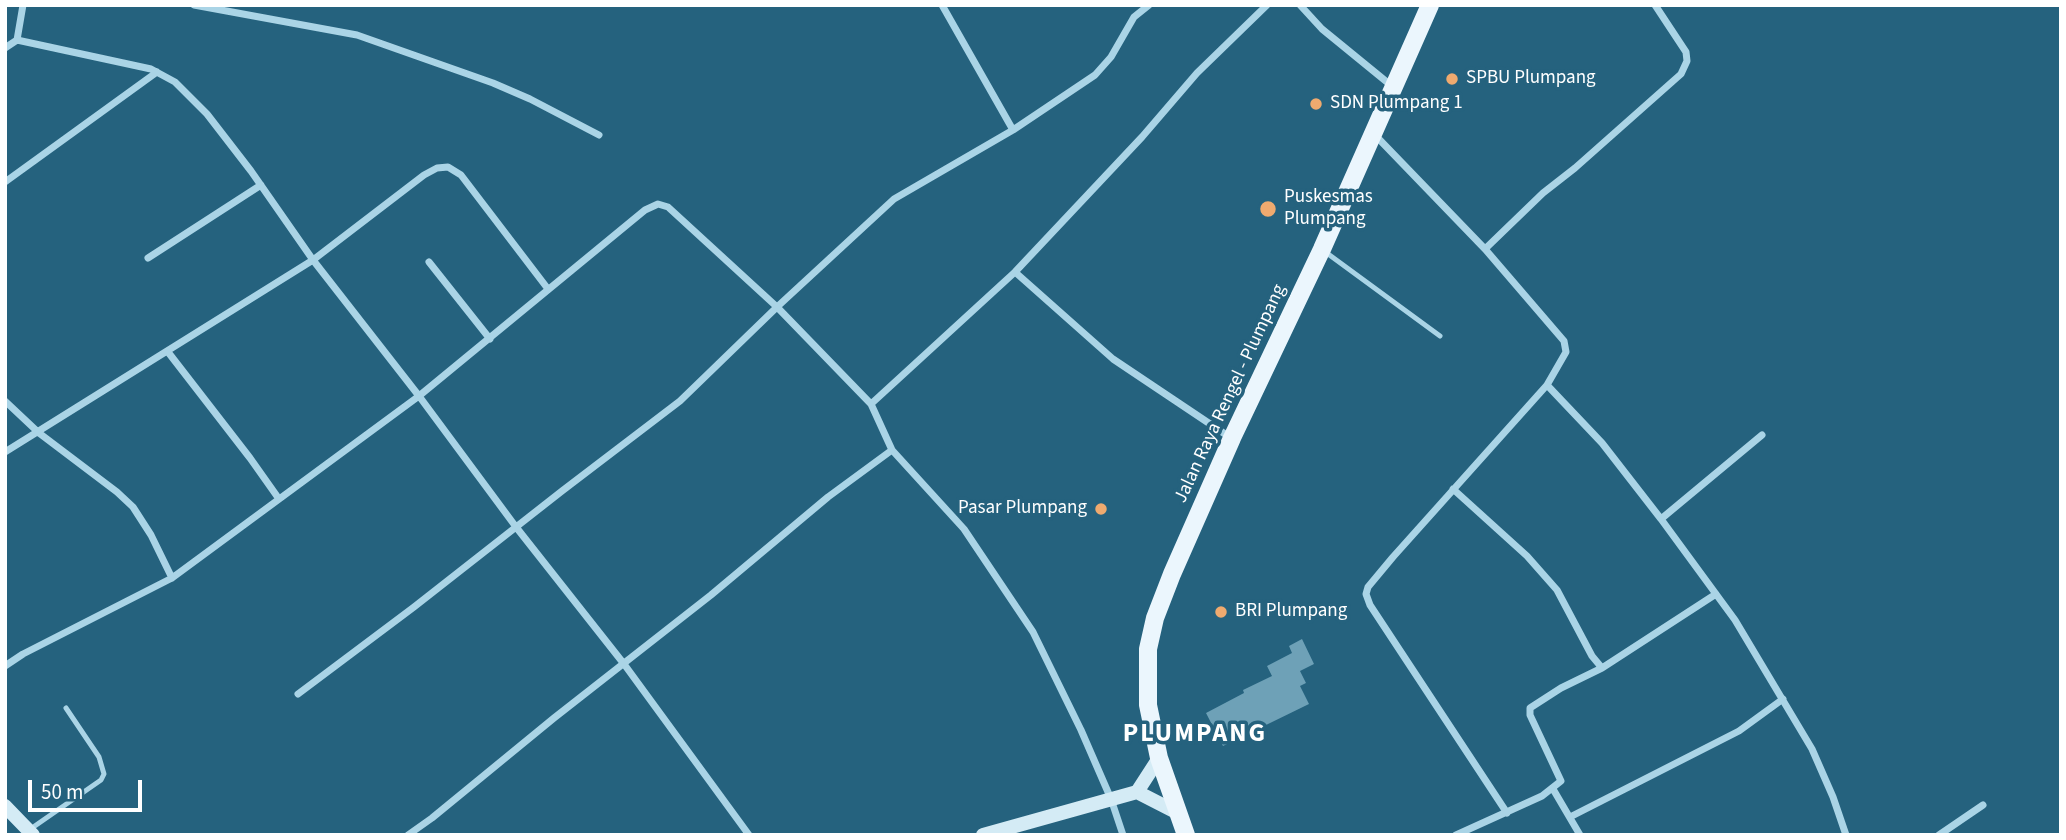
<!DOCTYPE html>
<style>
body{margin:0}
#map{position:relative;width:2066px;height:840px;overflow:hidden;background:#25627e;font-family:"Source Sans 3",sans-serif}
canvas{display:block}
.frame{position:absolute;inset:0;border:7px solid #fff;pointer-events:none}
.scale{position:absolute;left:28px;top:780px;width:114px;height:32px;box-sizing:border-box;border:4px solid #fff;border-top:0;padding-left:9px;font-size:21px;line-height:24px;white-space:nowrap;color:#fff;-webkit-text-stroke:5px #25627e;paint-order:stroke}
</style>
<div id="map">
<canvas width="2066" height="840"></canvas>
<div class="frame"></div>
<div class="scale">50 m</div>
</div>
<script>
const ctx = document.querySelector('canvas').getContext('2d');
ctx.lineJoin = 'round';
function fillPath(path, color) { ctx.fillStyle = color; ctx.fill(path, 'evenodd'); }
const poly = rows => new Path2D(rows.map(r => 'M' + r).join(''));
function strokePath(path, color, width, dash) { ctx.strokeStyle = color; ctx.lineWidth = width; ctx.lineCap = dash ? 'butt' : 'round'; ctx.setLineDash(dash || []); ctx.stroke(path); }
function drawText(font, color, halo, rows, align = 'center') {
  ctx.font = font + ' "Source Sans 3",sans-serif'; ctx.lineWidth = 7; ctx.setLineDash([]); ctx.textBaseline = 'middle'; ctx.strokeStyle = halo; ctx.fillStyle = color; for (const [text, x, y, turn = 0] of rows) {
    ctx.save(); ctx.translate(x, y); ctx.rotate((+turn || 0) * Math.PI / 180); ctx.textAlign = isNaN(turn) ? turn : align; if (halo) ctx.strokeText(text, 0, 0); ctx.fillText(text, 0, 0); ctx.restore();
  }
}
const building = poly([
 [1302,639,1314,664,1300,671,1306,683,1300,686,1309,704,1223,746,1206,713,1244,693,1243,690,1272,676,1267,666,1292,653,1289,646]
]);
const lane = poly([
 [1324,251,1440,336],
 [29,830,101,780,104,774,99,757,66,708]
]);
const street = poly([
 [194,5,357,35,493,83,530,99,599,135],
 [942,5,1013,130],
 [1300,5,1322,29,1393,87],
 [17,40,151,69,175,82,207,114,251,171,313,260,419,396,516,527,624,664,749,835],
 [5,48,17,40,23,5],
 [1375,135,1485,249,1564,341,1566,352,1547,385,1393,557,1368,587,1366,594,1370,605,1507,813],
 [5,182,157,72],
 [1485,249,1543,193,1575,168,1681,74,1687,61,1686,52,1655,5],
 [148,258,261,185],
 [429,262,490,339],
 [1015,272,1113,359,1231,438],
 [168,352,250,458,279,499],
 [1547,385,1602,443,1661,519,1735,620,1812,749,1833,797,1846,835],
 [5,401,39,433,117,492,133,507,151,535,172,578],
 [871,404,1015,272,1142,137,1197,73,1267,5],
 [5,452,313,260,424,175,437,168,448,167,461,175,548,289],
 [1453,489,1527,556,1557,590,1592,656,1602,668,1561,688,1530,708,1530,715,1561,781,1542,796,1456,835],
 [1661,519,1762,435],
 [5,666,23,654,172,578,419,396,645,210,658,204,668,207,777,307,871,404,892,450,964,529,1033,632,1081,730,1111,799,1123,835],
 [1602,668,1716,594],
 [298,694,414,607,562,491,680,401,777,307,894,199,1013,130,1095,75,1111,57,1134,17,1149,5],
 [1553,789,1580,835],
 [1570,817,1739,731,1783,699],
 [408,835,432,818,554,718,711,595,828,497,892,450],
 [1939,835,1983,805]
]);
const secondary = poly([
 [1137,792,1178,813],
 [5,806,33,835],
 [983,835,1137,792,1159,758]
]);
const primary = poly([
 [1186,835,1159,758,1148,705,1148,649,1155,618,1172,574,1232,438,1322,249,1430,5]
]);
const markers = [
 [1452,79,7,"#efaa6f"],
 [1316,104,7,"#efaa6f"],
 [1268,209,9,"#efaa6f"],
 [1101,509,7,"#efaa6f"],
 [1221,612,7,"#efaa6f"]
];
const poiNames = [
 ["SPBU Plumpang",1466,79],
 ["SDN Plumpang 1",1330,104],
 ["Puskesmas",1284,198],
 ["Plumpang",1284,220],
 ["Pasar Plumpang",1087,509,"right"],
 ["BRI Plumpang",1235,612]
];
const streetNames = [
 ["Jalan Raya Rengel - Plumpang",1231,394,-65]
];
const districtNames = [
 ["PLUMPANG",1195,735]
];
fillPath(building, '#6ea1b7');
strokePath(lane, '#aad4e6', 5);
strokePath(street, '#aad4e6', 7);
strokePath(secondary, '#d4ebf5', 14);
strokePath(primary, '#ebf6fd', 18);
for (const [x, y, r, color] of markers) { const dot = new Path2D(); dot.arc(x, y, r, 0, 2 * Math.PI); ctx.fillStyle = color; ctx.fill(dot); strokePath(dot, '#25627e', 2.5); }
drawText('19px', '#fff', '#25627e', poiNames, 'left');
drawText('19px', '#fff', '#25627e', streetNames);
ctx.letterSpacing = '2px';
drawText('bold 26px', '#fff', '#25627e', districtNames);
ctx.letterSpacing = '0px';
</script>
